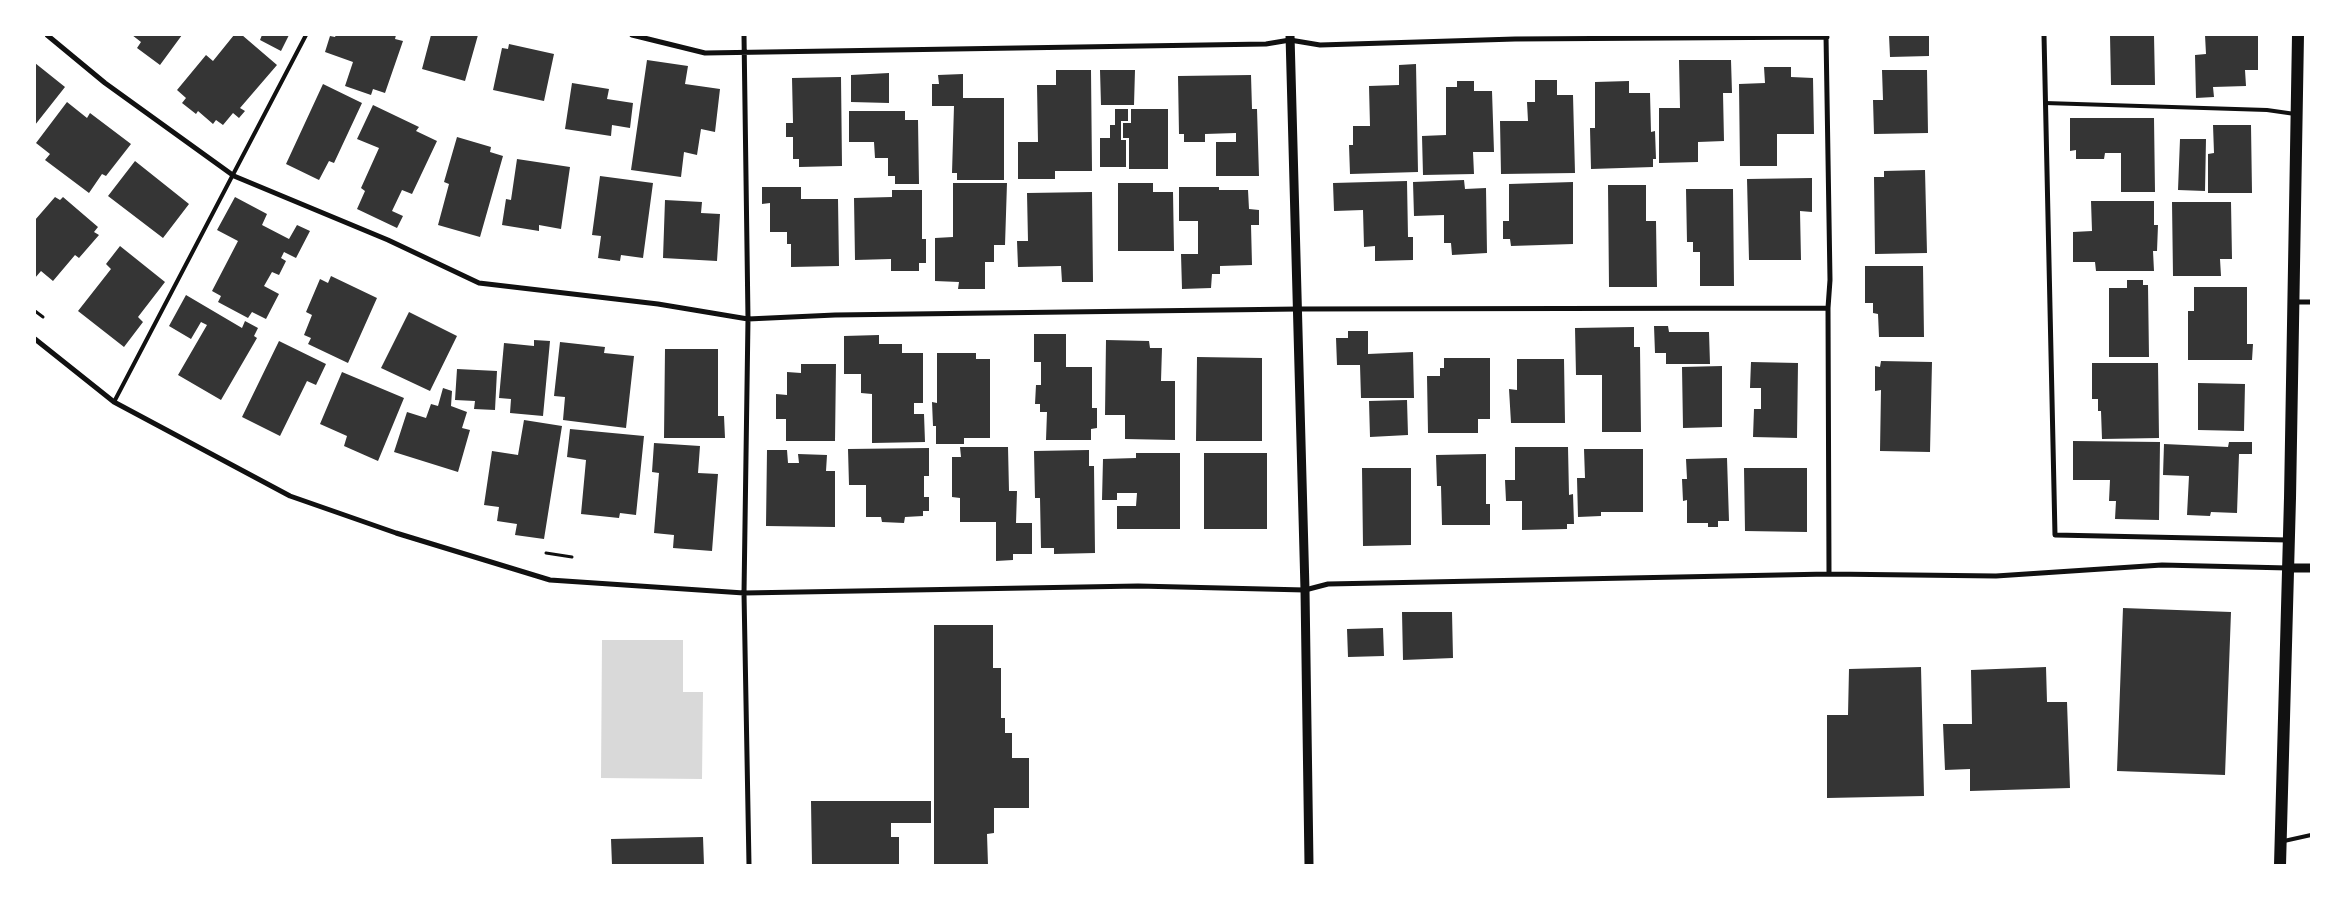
<!DOCTYPE html>
<style>
body{margin:0}
#map{position:relative;width:2346px;height:900px;overflow:hidden;background:#fff;font-family:"Exo 2",sans-serif}
canvas{display:block}
.frame{position:absolute;inset:0;border:36px solid #fff;pointer-events:none}
</style>
<div id="map">
<canvas width="2346" height="900"></canvas>
<div class="frame"></div>
</div>
<script>
const ctx = document.querySelector('canvas').getContext('2d');
ctx.lineJoin = 'round';
function fillPath(path, color) { ctx.fillStyle = color; ctx.fill(path, 'evenodd'); }
const poly = rows => new Path2D(rows.map(r => 'M' + r).join(''));
function strokePath(path, color, width, dash) { ctx.strokeStyle = color; ctx.lineWidth = width; ctx.lineCap = dash ? 'butt' : 'round'; ctx.setLineDash(dash || []); ctx.stroke(path); }
const water = poly([
 [602,640,683,640,683,692,703,692,702,779,601,778]
]);
const building = poly([
 [132,35,182,35,160,65,137,48,141,42],
 [234,35,242,35,277,65,240,108,245,111,239,118,233,113,223,125,216,120,213,124,198,111,196,114,182,103,186,98,177,90,206,55,213,61],
 [262,35,289,35,281,51,260,40],
 [336,35,396,35,395,39,403,41,385,93,373,89,371,95,345,86,353,62,325,52,330,36,335,37],
 [431,35,478,35,465,81,422,69],
 [1889,35,1929,35,1929,56,1890,57],
 [2110,35,2154,35,2155,85,2111,85],
 [2205,35,2258,35,2258,70,2245,70,2246,86,2213,87,2214,97,2196,98,2195,55,2206,54],
 [509,44,554,54,544,101,493,90,502,48,508,49],
 [647,60,688,66,685,84,720,89,715,132,701,129,697,155,684,152,681,177,631,170],
 [1679,60,1731,60,1732,93,1723,93,1724,141,1698,142,1698,162,1659,163,1659,108,1680,108],
 [35,63,65,87,35,125],
 [1416,64,1418,172,1350,174,1349,145,1353,145,1353,126,1370,126,1369,86,1399,85,1399,65],
 [1764,67,1791,67,1791,77,1813,78,1814,134,1777,134,1777,166,1740,166,1739,84,1765,83],
 [1056,70,1091,70,1092,171,1055,171,1055,179,1018,179,1018,142,1038,142,1037,85,1056,85],
 [1100,70,1135,70,1134,105,1101,105],
 [1882,70,1927,70,1928,133,1874,134,1873,100,1883,100],
 [889,73,889,103,851,102,851,75],
 [963,74,963,98,1004,98,1004,180,957,180,957,173,952,173,954,106,932,106,932,84,939,84,938,75],
 [1251,75,1252,109,1257,109,1259,176,1216,176,1216,142,1236,142,1236,133,1205,134,1205,142,1184,142,1184,134,1179,134,1178,76],
 [841,77,842,166,799,167,799,159,793,159,793,137,786,137,786,123,793,123,792,78],
 [1535,80,1557,80,1557,95,1573,95,1575,173,1501,174,1500,121,1528,121,1527,102,1535,102],
 [1457,81,1474,81,1474,91,1492,91,1494,152,1473,152,1474,174,1423,175,1422,136,1446,135,1446,87,1457,87],
 [1629,81,1629,93,1650,93,1651,132,1655,131,1656,159,1653,159,1653,167,1591,169,1590,128,1595,128,1595,82],
 [572,83,609,89,607,99,633,103,630,128,612,125,611,136,565,129],
 [323,84,362,103,334,163,329,161,319,180,286,164],
 [67,102,87,118,90,113,131,144,106,176,102,174,89,193,45,160,50,154,36,143],
 [373,105,419,127,416,131,437,141,412,194,402,190,392,211,403,216,397,228,357,209,365,191,361,188,379,148,357,139],
 [1115,109,1128,109,1128,121,1121,121,1121,140,1126,140,1126,167,1100,167,1100,138,1110,138,1110,125,1115,125],
 [1131,109,1168,109,1168,169,1129,169,1129,138,1123,138,1123,123,1131,123],
 [849,111,905,111,905,120,918,120,919,184,895,184,895,176,888,176,888,158,875,158,874,142,849,142],
 [2070,118,2154,118,2155,192,2121,192,2121,153,2105,153,2104,159,2076,159,2076,150,2070,151],
 [2213,125,2251,125,2252,193,2208,193,2208,154,2214,153],
 [457,137,491,147,490,152,503,156,480,237,438,225,449,184,444,182],
 [2180,139,2206,139,2205,191,2178,190],
 [517,159,570,167,561,229,539,225,539,231,502,225,506,199,511,200],
 [135,161,189,204,163,238,108,196],
 [1925,170,1927,253,1875,254,1874,177,1884,177,1884,171],
 [600,176,653,183,643,258,621,255,620,261,598,258,601,236,592,235],
 [1812,178,1812,212,1800,211,1801,260,1749,260,1747,179],
 [1464,180,1465,189,1486,188,1487,253,1452,255,1451,243,1444,243,1444,215,1414,216,1413,182],
 [1407,181,1408,237,1413,237,1413,260,1375,261,1375,246,1364,247,1363,210,1334,211,1333,183],
 [1573,182,1573,244,1511,246,1510,239,1503,239,1503,221,1509,221,1509,184],
 [953,183,1007,183,1005,245,994,245,994,262,985,262,985,289,958,289,959,282,935,281,935,238,953,237],
 [1118,183,1153,183,1153,192,1173,192,1174,251,1118,251],
 [1608,185,1646,185,1646,221,1656,221,1657,287,1609,287],
 [762,187,801,187,801,199,838,199,839,266,791,267,791,244,787,244,787,232,770,232,770,203,762,204],
 [1179,187,1219,187,1219,190,1248,190,1249,209,1259,210,1259,225,1251,225,1252,265,1220,266,1220,274,1212,274,1211,288,1182,289,1181,254,1198,254,1198,221,1179,221],
 [1686,189,1733,189,1734,286,1700,286,1700,252,1693,252,1693,242,1687,242],
 [892,190,922,190,922,239,926,239,926,263,919,263,919,271,891,271,891,259,855,260,854,198,892,197],
 [1092,192,1093,282,1062,282,1061,266,1018,267,1017,241,1028,241,1027,193],
 [55,197,60,200,63,197,98,227,94,232,99,235,79,258,75,255,53,281,41,271,35,278,35,220],
 [235,197,267,214,262,225,289,239,297,225,310,231,296,258,284,252,281,258,286,261,279,275,272,272,264,286,279,294,266,319,252,312,248,318,218,302,221,296,212,291,238,241,217,230],
 [665,200,702,202,701,213,720,214,717,261,663,258],
 [2091,201,2154,201,2154,225,2158,225,2157,251,2153,251,2154,271,2096,271,2095,262,2073,262,2073,232,2092,231],
 [2172,202,2231,202,2232,259,2220,259,2221,276,2173,276],
 [120,246,165,282,138,317,143,322,124,347,78,311,111,269,106,264],
 [1865,266,1923,266,1924,337,1879,337,1878,314,1873,313,1873,303,1865,303],
 [331,276,377,298,348,363,308,344,311,338,304,335,312,315,306,312,320,279,328,283],
 [2127,280,2143,280,2143,285,2148,285,2149,357,2109,357,2109,288,2127,288],
 [2194,287,2247,287,2247,344,2253,344,2252,360,2188,360,2188,311,2194,311],
 [186,295,242,328,245,321,258,328,254,336,257,338,221,400,178,375,207,325,201,322,191,339,169,326],
 [409,312,457,336,430,391,381,368],
 [1654,326,1668,326,1669,332,1709,332,1710,364,1666,364,1666,353,1655,353],
 [1634,327,1634,347,1640,347,1641,432,1602,432,1602,375,1576,375,1575,328],
 [1348,331,1368,331,1368,354,1413,352,1414,398,1361,398,1360,365,1337,365,1336,338,1348,338],
 [1034,334,1066,334,1066,367,1092,367,1092,408,1097,408,1097,428,1091,429,1091,440,1046,440,1047,412,1040,412,1040,404,1035,404,1036,385,1041,385,1041,362,1034,362],
 [879,335,879,344,902,344,902,353,923,353,923,403,914,403,914,414,924,414,925,442,872,443,872,394,861,393,861,374,844,374,844,336],
 [534,340,550,341,543,416,510,413,511,399,499,398,504,343,534,346],
 [1106,340,1149,341,1150,348,1162,348,1161,381,1175,381,1175,440,1125,439,1125,415,1105,415],
 [279,341,326,364,316,385,307,381,280,436,242,417],
 [560,342,605,347,604,353,634,356,626,428,563,420,565,397,554,396],
 [665,349,718,349,718,416,724,416,725,438,664,438],
 [937,353,976,353,976,359,990,359,990,438,964,438,964,444,936,444,936,426,933,426,932,402,937,403],
 [1197,357,1262,358,1262,441,1196,441],
 [1444,358,1490,358,1490,419,1478,419,1478,433,1428,433,1427,376,1440,376,1440,368,1444,368],
 [1517,359,1564,359,1565,423,1511,423,1509,389,1517,390],
 [1881,361,1932,362,1930,452,1880,451,1881,390,1875,391,1875,366,1880,367],
 [1751,362,1798,363,1797,438,1753,437,1754,409,1761,409,1761,388,1750,388],
 [2092,363,2158,363,2159,438,2102,439,2101,411,2098,411,2098,399,2092,399],
 [801,364,836,364,835,441,786,441,786,419,776,419,776,394,787,395,787,372,801,373],
 [1722,366,1722,427,1683,428,1682,367],
 [457,369,497,371,495,410,474,409,475,401,455,400],
 [342,372,404,398,378,461,344,446,347,436,320,424],
 [2198,383,2245,384,2244,431,2198,430],
 [443,388,452,391,451,406,467,412,462,428,470,430,458,472,394,452,407,412,426,418,431,404,438,406],
 [1407,400,1408,435,1370,437,1369,401],
 [524,420,562,426,544,539,515,535,517,524,497,521,499,507,484,505,492,451,518,455],
 [570,429,644,436,636,515,620,513,619,518,581,514,586,460,567,457],
 [2073,441,2160,442,2159,520,2115,519,2116,501,2109,501,2110,480,2073,480],
 [2229,442,2252,442,2252,454,2239,454,2237,513,2211,512,2210,516,2187,515,2189,476,2163,475,2164,444,2228,447],
 [654,443,700,446,698,473,718,474,712,551,673,548,674,535,654,533,659,473,652,472],
 [960,447,1008,447,1009,491,1017,491,1016,523,1032,523,1032,554,1013,554,1013,560,996,561,996,522,960,522,960,498,952,497,952,457,961,457],
 [1515,447,1568,447,1569,495,1573,494,1574,524,1567,524,1567,529,1522,530,1522,501,1506,501,1505,480,1515,480],
 [929,448,929,476,924,476,924,497,929,497,929,511,923,511,923,516,905,517,904,523,882,522,881,517,866,517,866,485,849,485,848,449],
 [1584,449,1643,449,1643,512,1601,512,1601,516,1578,517,1577,478,1585,478],
 [767,450,787,450,788,463,799,463,798,454,827,455,826,471,835,471,835,527,766,526],
 [1089,450,1089,466,1094,466,1095,553,1054,554,1054,548,1041,548,1040,498,1035,498,1034,451],
 [1136,453,1180,453,1180,529,1117,529,1117,506,1136,506,1137,493,1117,493,1117,500,1102,500,1103,459,1136,458],
 [1204,453,1267,453,1267,529,1204,529],
 [1486,454,1486,504,1490,504,1490,525,1442,525,1441,486,1437,486,1436,455],
 [1727,458,1729,521,1718,521,1718,527,1708,527,1708,523,1687,523,1687,500,1683,501,1682,479,1687,479,1686,459],
 [1362,468,1411,468,1411,545,1363,546],
 [1744,468,1807,468,1807,532,1745,531],
 [2123,608,2231,612,2225,775,2117,771],
 [1402,612,1452,612,1453,658,1403,660],
 [934,625,993,625,993,668,1001,668,1001,718,1005,718,1005,733,1012,733,1012,758,1029,758,1029,808,994,808,994,833,987,834,988,865,934,865],
 [1383,628,1384,656,1348,657,1347,629],
 [1921,667,1924,796,1827,798,1827,715,1848,715,1849,669],
 [2046,667,2047,702,2067,702,2070,788,1970,791,1970,769,1945,770,1943,724,1972,724,1971,670],
 [811,801,931,801,931,823,891,823,891,837,899,837,899,865,812,865],
 [703,837,704,865,612,865,611,839]
]);
const path = poly([
 [35,311,43,317],
 [546,553,572,557]
]);
const service = poly([
 [2045,103,2267,110,2295,114],
 [114,402,306,35],
 [2284,841,2311,835]
]);
const minor = poly([
 [47,35,105,83,234,176,388,240,479,283,658,304,748,319,835,315,1298,309,1828,308],
 [632,35,705,53,1266,44,1290,40,1320,45,1515,39,1827,37],
 [744,35,748,319,744,593,749,865],
 [1826,35,1830,280,1828,308,1829,574],
 [2044,35,2055,535,2288,540],
 [2294,302,2311,302],
 [35,339,114,402,290,496,396,533,550,580,744,593,1138,586,1305,590,1328,584,1829,574,1996,576,2162,565,2288,568]
]);
const tertiary = poly([
 [1290,35,1305,590,1309,865],
 [2288,568,2311,568]
]);
const primary = poly([
 [2280,865,2290,498,2298,35]
]);
fillPath(water, '#d9d9d9');
fillPath(building, '#353535');
strokePath(path, '#111', 3);
strokePath(service, '#111', 4);
strokePath(minor, '#111', 5);
strokePath(tertiary, '#111', 9);
strokePath(primary, '#111', 12);
</script>
